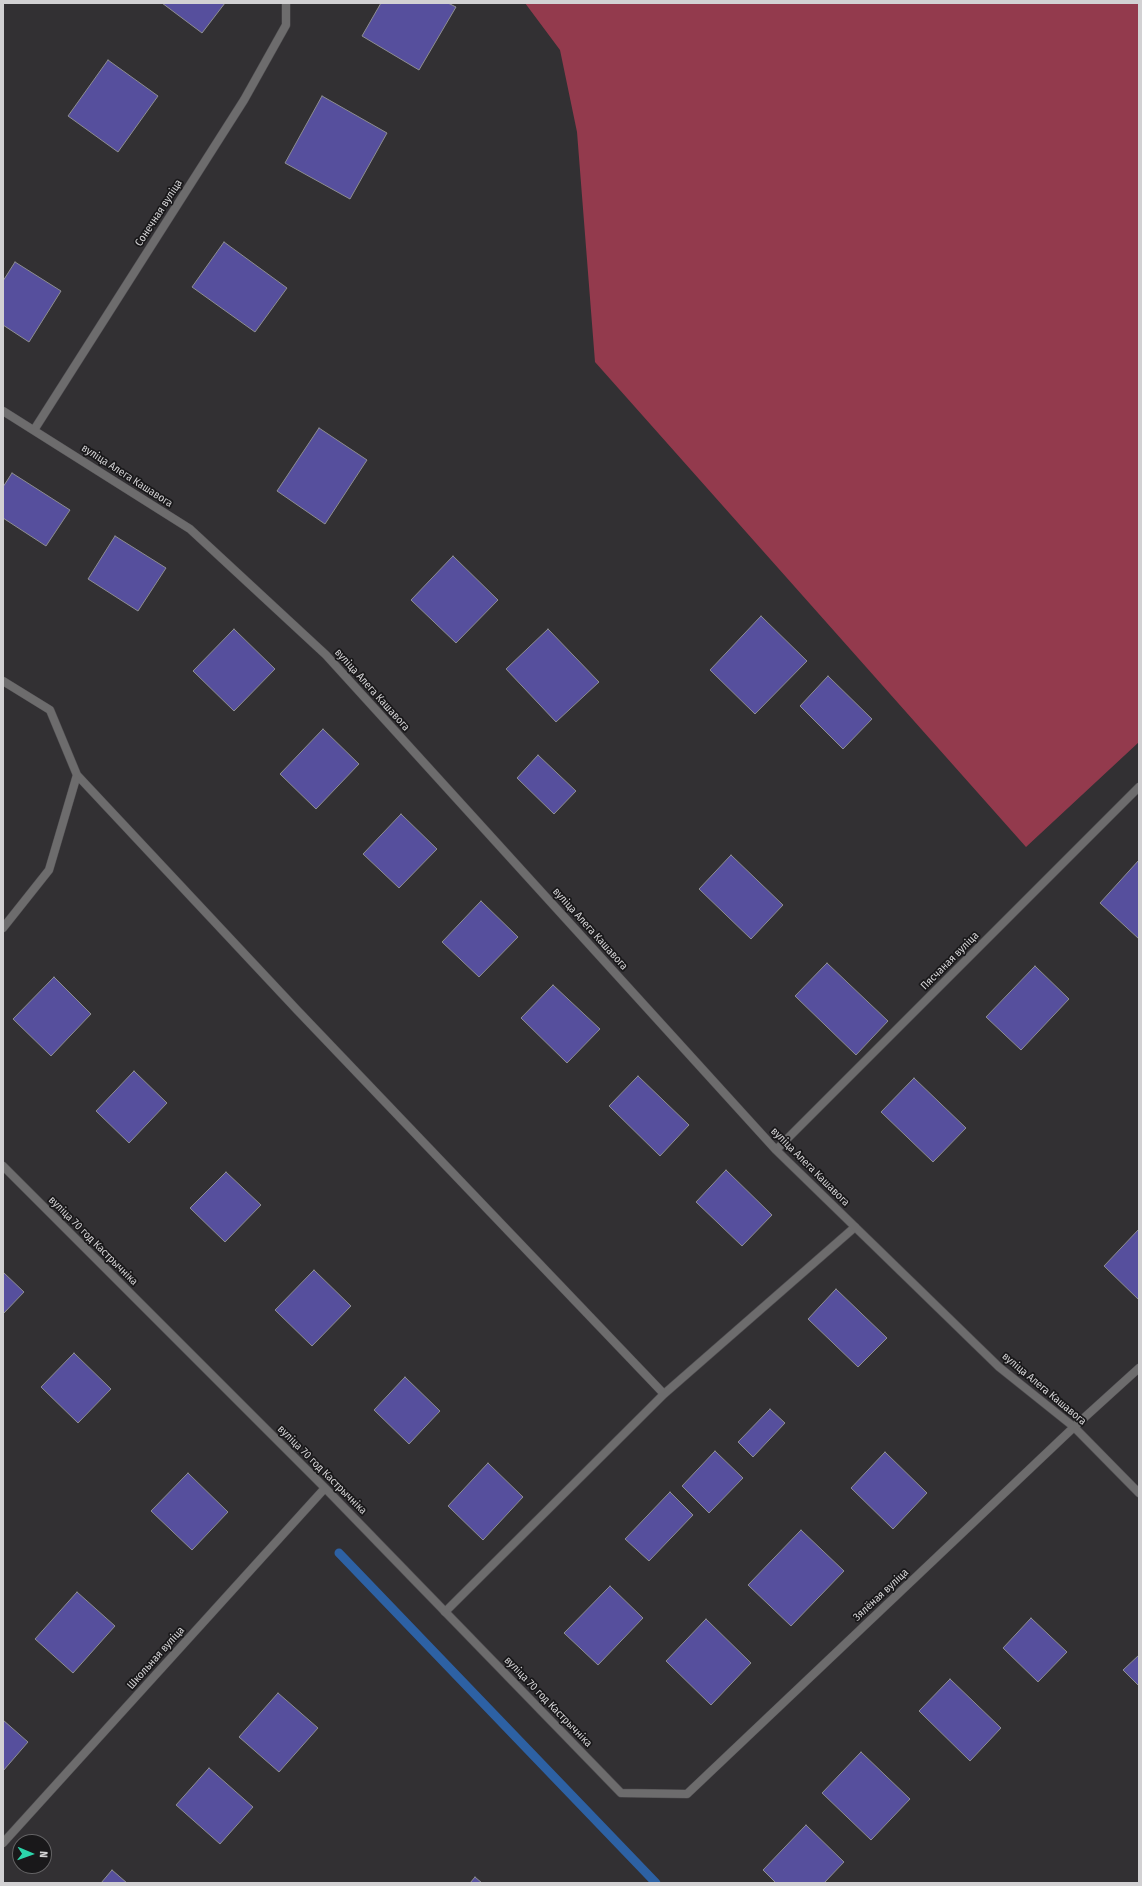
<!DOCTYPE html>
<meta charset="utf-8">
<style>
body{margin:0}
#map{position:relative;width:1142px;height:1886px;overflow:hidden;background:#323033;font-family:"Fira Sans Condensed",sans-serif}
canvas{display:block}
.frame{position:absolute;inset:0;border:4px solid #d2d1d3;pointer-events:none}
.north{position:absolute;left:12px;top:1834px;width:40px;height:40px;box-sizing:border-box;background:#19181a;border:1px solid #636264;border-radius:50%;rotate:92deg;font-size:11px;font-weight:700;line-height:16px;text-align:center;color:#d2d1d3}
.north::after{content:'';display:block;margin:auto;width:14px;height:18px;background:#2cd5ab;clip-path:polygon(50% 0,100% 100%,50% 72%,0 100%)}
</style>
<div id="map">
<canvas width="1142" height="1886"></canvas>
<div class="frame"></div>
<div class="north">N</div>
</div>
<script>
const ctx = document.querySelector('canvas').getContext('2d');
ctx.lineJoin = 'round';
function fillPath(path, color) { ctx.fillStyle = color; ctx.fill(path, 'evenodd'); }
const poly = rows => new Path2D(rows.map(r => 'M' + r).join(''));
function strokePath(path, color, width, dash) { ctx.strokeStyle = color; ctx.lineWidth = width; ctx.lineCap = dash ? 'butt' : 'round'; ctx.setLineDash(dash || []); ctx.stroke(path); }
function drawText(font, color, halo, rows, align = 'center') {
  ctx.font = font + ' "Fira Sans Condensed",sans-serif'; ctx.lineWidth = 3.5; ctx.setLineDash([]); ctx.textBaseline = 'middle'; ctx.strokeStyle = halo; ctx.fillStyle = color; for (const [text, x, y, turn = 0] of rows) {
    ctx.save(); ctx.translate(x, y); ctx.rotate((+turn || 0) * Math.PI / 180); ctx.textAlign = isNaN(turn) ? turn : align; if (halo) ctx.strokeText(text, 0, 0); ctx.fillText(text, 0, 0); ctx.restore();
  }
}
const forest = poly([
 [525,3,1139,3,1139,742,1026,847,595,362,577,132,560,50]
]);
const stream = poly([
 [339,1553,656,1883]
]);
const building = poly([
 [162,3,225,3,202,33,162,3],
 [381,3,448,3,456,7,419,70,362,36,381,3],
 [108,60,158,96,118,152,68,116,108,60],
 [322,96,387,133,350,199,285,163,322,96],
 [224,242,287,288,255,332,192,287,224,242],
 [15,262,61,291,29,342,3,325,3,281,15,262],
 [319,428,367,460,325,524,277,491,319,428],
 [12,473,70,510,46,546,3,518,3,487,12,473],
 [115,536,166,568,138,611,88,579,115,536],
 [453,556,498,600,456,643,411,600,453,556],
 [761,616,807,661,755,714,710,670,761,616],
 [234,629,275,669,234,711,193,671,234,629],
 [548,629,599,682,556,722,506,669,548,629],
 [828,676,872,719,843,749,800,706,828,676],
 [323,729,359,764,316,809,280,774,323,729],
 [538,755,576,791,554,814,517,778,538,755],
 [401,814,437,849,399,888,363,854,401,814],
 [731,855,783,905,751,939,699,889,731,855],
 [1139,860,1139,939,1100,903,1139,860],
 [481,901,518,937,479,977,442,942,481,901],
 [827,963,888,1021,856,1055,795,996,827,963],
 [1035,966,1069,999,1021,1050,986,1017,1035,966],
 [54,977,91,1014,51,1056,13,1019,54,977],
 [553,985,600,1029,567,1063,521,1018,553,985],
 [134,1071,167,1103,129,1143,96,1111,134,1071],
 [638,1076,689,1125,660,1156,609,1106,638,1076],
 [914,1078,966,1128,933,1162,881,1112,914,1078],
 [726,1170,772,1215,742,1246,696,1202,726,1170],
 [226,1172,261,1205,225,1242,190,1208,226,1172],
 [1139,1229,1139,1300,1104,1266,1139,1229],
 [314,1270,351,1306,312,1346,275,1310,314,1270],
 [3,1272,24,1292,3,1314,3,1272],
 [836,1289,887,1338,858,1367,808,1319,836,1289],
 [74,1353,111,1389,78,1423,41,1387,74,1353],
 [405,1377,440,1411,409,1444,374,1410,405,1377],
 [770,1409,785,1423,753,1457,738,1442,770,1409],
 [715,1451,743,1478,709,1513,682,1486,715,1451],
 [885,1452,927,1493,893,1529,851,1488,885,1452],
 [488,1463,523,1497,483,1540,448,1506,488,1463],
 [188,1473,228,1512,192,1550,151,1511,188,1473],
 [670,1492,693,1515,649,1561,625,1539,670,1492],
 [801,1530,844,1571,791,1626,748,1585,801,1530],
 [610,1586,643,1618,598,1665,564,1633,610,1586],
 [77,1592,115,1626,73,1673,35,1639,77,1592],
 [1031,1618,1067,1652,1038,1682,1003,1648,1031,1618],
 [706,1619,751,1663,711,1705,666,1661,706,1619],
 [1139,1655,1139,1686,1123,1670,1139,1655],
 [950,1679,1001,1728,970,1761,919,1711,950,1679],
 [278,1693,318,1728,279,1772,239,1737,278,1693],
 [3,1720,28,1742,3,1771,3,1720],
 [861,1752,910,1799,871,1840,822,1793,861,1752],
 [209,1768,253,1807,220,1844,176,1805,209,1768],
 [806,1825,844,1862,824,1883,776,1883,763,1870,806,1825],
 [112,1870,127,1883,101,1883,112,1870],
 [475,1877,482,1883,470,1883,475,1877]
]);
const lane = poly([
 [3,681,50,710,77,775,49,870,3,928],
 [77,775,298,1011,664,1394],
 [445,1612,664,1394,855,1227]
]);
const street = poly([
 [3,411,190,529,326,655,776,1150,999,1367,1074,1427,1139,1493],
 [34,430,244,100,286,25,286,3],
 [776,1150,1139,787],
 [3,1166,325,1488,621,1793,687,1794,1074,1427,1139,1368],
 [3,1843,325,1488]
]);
const streetNames = [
 ["Сонечная вуліца",159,213,-57],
 ["вуліца Алега Кашавога",127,476,33],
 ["вуліца Алега Кашавога",372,690,48],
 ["вуліца Алега Кашавога",590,929,48],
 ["Пясчаная вуліца",950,961,-45],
 ["вуліца Алега Кашавога",810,1167,45],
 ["вуліца 70 год Кастрычніка",93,1241,45],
 ["вуліца Алега Кашавога",1044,1389,40],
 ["вуліца 70 год Кастрычніка",322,1470,45],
 ["Зялёная вуліца",881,1595,-43],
 ["Школьная вуліца",156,1658,-48],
 ["вуліца 70 год Кастрычніка",548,1702,46]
];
fillPath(forest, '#933a4d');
strokePath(stream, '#2d61a4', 9);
fillPath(building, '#564f9d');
strokePath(building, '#8e8e92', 1);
strokePath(lane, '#4f4d50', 9);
strokePath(street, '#4f4d50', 9);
strokePath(lane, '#6d6c6d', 8);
strokePath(street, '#6d6c6d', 8);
drawText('11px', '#d2d1d3', '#19181a', streetNames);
</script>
